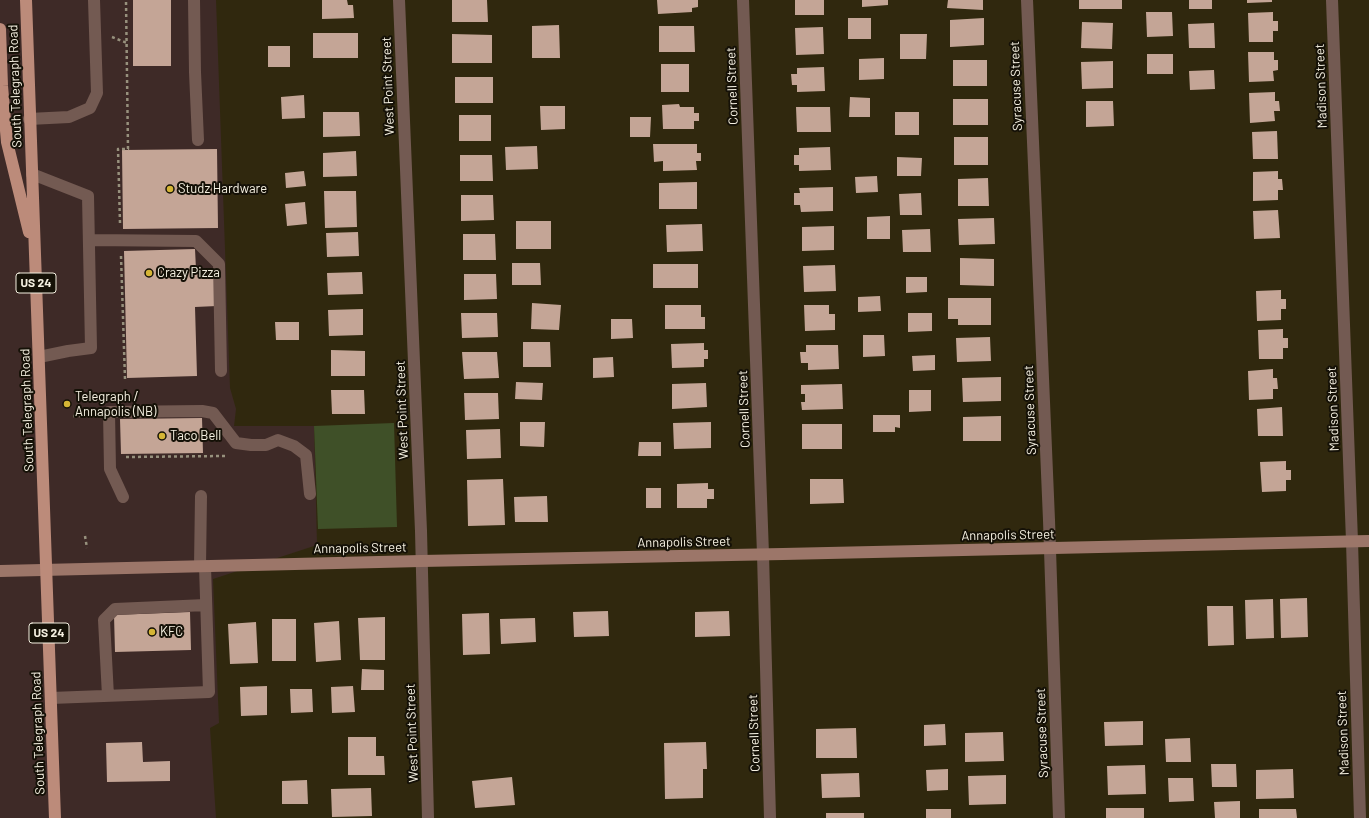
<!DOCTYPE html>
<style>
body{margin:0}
canvas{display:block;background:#30280e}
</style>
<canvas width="1369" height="818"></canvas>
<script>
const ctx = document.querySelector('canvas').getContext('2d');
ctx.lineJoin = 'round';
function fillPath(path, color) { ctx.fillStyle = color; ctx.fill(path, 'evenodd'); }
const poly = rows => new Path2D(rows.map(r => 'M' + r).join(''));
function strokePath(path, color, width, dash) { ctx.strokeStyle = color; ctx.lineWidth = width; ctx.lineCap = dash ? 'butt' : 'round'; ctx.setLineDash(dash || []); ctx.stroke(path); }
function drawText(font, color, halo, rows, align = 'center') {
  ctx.font = font + ' Barlow,sans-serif'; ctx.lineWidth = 4; ctx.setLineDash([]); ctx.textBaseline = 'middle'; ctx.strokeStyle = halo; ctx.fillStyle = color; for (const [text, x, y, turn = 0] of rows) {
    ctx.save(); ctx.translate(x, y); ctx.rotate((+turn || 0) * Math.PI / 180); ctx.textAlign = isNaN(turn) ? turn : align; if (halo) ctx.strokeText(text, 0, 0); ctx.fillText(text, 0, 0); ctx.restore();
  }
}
const commercial = poly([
 [0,0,216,0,230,388,236,409,234,426,314,426,317,545,213,579,219,723,210,728,216,818,0,818]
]);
const green = poly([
 [394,423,397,527,318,529,314,426]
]);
const building = poly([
 [133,0,171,0,171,66,133,66],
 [322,0,347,0,348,5,353,5,354,18,322,19],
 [452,0,487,0,488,22,452,22],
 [657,0,698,0,698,7,692,8,692,12,658,14],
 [795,0,824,0,824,15,795,15],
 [862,0,888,0,888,5,862,7],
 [948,0,983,0,983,10,947,8],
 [1079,0,1122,0,1122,9,1079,9],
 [1189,0,1212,0,1212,9,1189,9],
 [1247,0,1272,0,1272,2,1247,3],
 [1146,12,1172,12,1173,36,1147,37],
 [1273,12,1273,21,1278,21,1278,31,1273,31,1273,42,1249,42,1248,13],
 [848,18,871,18,871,39,848,39],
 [984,18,984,45,950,47,950,20],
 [1082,22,1113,23,1112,49,1081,48],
 [1214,23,1215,48,1189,48,1188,24],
 [559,25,560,58,532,58,532,26],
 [659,26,694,26,695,52,659,52],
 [823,27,824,54,796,55,795,28],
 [313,33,358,33,358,58,313,58],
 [452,34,492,35,492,63,452,63],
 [900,34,927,34,926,59,900,59],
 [268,46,290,46,290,67,268,67],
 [1248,52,1274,52,1274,60,1278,60,1278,70,1273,71,1274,81,1249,82],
 [1147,54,1173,54,1173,74,1147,74],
 [884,58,884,79,859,80,859,59],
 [953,60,987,60,987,86,953,86],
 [1113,61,1113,88,1082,89,1081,62],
 [661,64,689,64,689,92,661,92],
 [824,67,825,91,797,92,797,85,792,85,791,74,797,74,797,68],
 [1214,70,1215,89,1190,90,1189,71],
 [455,77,493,77,493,103,455,103],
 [1275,92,1275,101,1279,101,1280,111,1274,111,1275,121,1250,123,1249,93],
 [304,95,305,118,282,119,281,97],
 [850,97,870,98,870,117,849,117],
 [953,99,988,99,988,125,953,125],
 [1086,101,1113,101,1114,126,1086,127],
 [679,104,680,107,694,107,694,113,699,113,699,121,694,121,694,129,663,129,662,105],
 [540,106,565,106,565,129,541,130],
 [796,107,830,107,831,132,797,132],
 [323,112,359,112,360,136,323,137],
 [895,112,919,112,919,135,895,135],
 [459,115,491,115,491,141,459,141],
 [630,117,651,117,650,137,630,137],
 [1277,131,1278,159,1253,159,1252,132],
 [954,137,988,137,988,165,954,165],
 [653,144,697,144,697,153,701,153,701,161,696,161,697,170,663,171,663,161,654,162],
 [537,146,538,169,506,170,505,147],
 [830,147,831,170,799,171,799,165,794,165,794,155,799,155,799,148],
 [217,149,218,228,123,229,122,150],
 [356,151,357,176,323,177,323,153],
 [460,155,492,155,493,181,460,181],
 [897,157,922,158,921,176,897,176],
 [304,171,306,186,286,188,285,173],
 [1278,171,1278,179,1282,179,1283,190,1278,190,1278,200,1253,201,1253,172],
 [877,176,878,192,856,193,855,177],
 [988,178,989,206,958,206,958,179],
 [697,182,697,209,659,209,659,183],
 [833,187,833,211,801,212,800,205,794,205,794,193,800,193,799,188],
 [324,191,356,191,357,227,325,228],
 [921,193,922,215,900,215,899,194],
 [461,195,493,195,494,220,461,221],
 [305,202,307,224,287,226,285,204],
 [1278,210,1280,238,1254,239,1253,211],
 [890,216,890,239,867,239,867,217],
 [994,218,995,244,959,245,958,219],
 [516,221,551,221,551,249,516,249],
 [702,224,703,251,667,252,666,225],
 [834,226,834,250,802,251,802,227],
 [930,229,931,252,903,252,902,230],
 [358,232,359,256,327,257,326,233],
 [463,234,495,234,496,260,463,260],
 [195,249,196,269,216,269,217,306,195,307,197,376,127,378,124,251],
 [960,258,994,259,994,286,960,285],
 [512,263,540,263,541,285,512,285],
 [653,264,698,264,698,288,653,288],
 [835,265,836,291,804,292,803,266],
 [362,272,363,294,328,295,327,273],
 [464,274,496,274,497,299,464,300],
 [906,277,927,277,927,292,906,293],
 [1281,290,1281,299,1286,299,1286,309,1281,309,1281,320,1257,321,1256,291],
 [880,296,881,311,858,312,858,297],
 [948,298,991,298,991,325,958,325,958,319,948,319],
 [532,303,561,305,559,330,531,329],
 [665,305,701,305,701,317,705,317,705,329,665,329],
 [804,305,829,305,829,314,835,314,835,330,805,331],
 [363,309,363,335,329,336,328,310],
 [461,313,497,313,498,337,462,338],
 [908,313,932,313,932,331,908,332],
 [611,319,632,319,633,338,611,339],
 [275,322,299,322,299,340,276,340],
 [1283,329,1283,338,1288,338,1288,348,1283,348,1283,359,1259,359,1258,330],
 [863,335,884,335,885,356,863,357],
 [990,337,991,361,957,362,956,338],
 [523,342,550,342,551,367,523,367],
 [704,343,704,350,708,350,708,359,704,359,704,367,672,368,671,344],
 [806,345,838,345,839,369,808,370,808,363,801,363,800,352,806,352],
 [331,350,365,351,365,376,331,376],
 [462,352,497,352,499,378,464,379],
 [935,355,935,370,913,371,912,356],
 [613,357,614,377,593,378,593,358],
 [1273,369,1273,378,1277,378,1278,389,1273,389,1273,399,1249,400,1248,371],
 [1001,377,1001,401,963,402,962,378],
 [516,382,543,383,542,400,515,399],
 [706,383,707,407,672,409,672,384],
 [842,384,843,409,802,410,801,402,805,402,805,394,801,394,801,385],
 [331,390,364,390,365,414,332,414],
 [909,390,931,390,931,411,909,412],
 [464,393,498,393,499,419,465,420],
 [1282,407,1283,436,1258,436,1257,409],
 [873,415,900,415,900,428,895,427,895,432,873,432],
 [1001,416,1001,441,963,441,963,417],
 [202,418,203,453,121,454,120,419],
 [520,422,545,422,544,447,520,446],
 [711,422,711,448,674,449,673,423],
 [802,424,842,424,842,449,802,449],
 [500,429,501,458,467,459,466,430],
 [639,442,661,442,661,456,638,456],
 [1286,461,1286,470,1291,470,1291,480,1286,480,1286,491,1262,492,1260,462],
 [503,479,505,525,468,526,467,480],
 [810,479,843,479,844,503,810,504],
 [708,483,708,489,714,489,714,499,707,499,707,508,677,508,677,484],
 [646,488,661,488,661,508,646,508],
 [547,496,548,522,515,522,514,497],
 [1307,598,1308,637,1281,638,1280,599],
 [1273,599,1274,638,1246,639,1245,600],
 [1207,606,1233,606,1234,645,1208,646],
 [608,611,609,636,574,637,573,612],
 [729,611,730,636,695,637,695,612],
 [190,612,191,650,115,652,114,615],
 [489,613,490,654,463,655,462,614],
 [385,617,385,660,360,660,358,618],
 [535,618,536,642,501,644,500,619],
 [272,619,296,619,296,661,272,661],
 [339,621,341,660,316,662,314,623],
 [256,622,258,663,230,664,228,624],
 [362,669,384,670,384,690,361,690],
 [267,686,267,715,241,716,240,687],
 [353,686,355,712,332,713,331,687],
 [290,689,312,689,313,712,291,713],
 [1143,721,1143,745,1105,746,1104,722],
 [945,724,946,745,924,746,924,725],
 [856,728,857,758,816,758,816,729],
 [1003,732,1004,761,965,762,965,733],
 [348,737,376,737,376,756,384,756,385,775,348,775],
 [1190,738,1191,762,1166,762,1165,739],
 [142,742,143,762,170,761,170,781,107,782,106,743],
 [706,742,707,769,703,769,703,798,665,799,664,743],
 [1211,764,1236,764,1237,787,1212,787],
 [1145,765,1146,794,1108,795,1107,766],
 [948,769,948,790,927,791,926,770],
 [1293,769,1294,798,1256,799,1256,770],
 [859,773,860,797,822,798,821,774],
 [1006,775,1006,804,969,805,968,776],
 [512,777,515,805,475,808,472,781],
 [1168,778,1193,778,1194,801,1169,802],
 [307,780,308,804,282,804,282,781],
 [371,788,372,816,332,817,331,789],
 [1240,801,1240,818,1215,818,1214,802],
 [1106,808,1144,808,1144,818,1106,818],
 [926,809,951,809,951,818,926,818],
 [1259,809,1296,809,1297,818,1259,818],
 [826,813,864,813,864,818,826,818]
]);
const path = poly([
 [112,37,127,43],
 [120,223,118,149,128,149,126,0],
 [121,256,125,379],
 [73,416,80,416],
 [126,457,225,456],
 [85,536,87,548]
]);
const lane = poly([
 [194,0,195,72,198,140],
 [29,119,69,117,90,108,97,93,94,0],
 [32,174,88,196,91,348,68,351,39,357],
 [89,240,196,241,219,264,221,371],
 [123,497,110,469,109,412,202,411,213,413,236,443,251,445,266,445,278,440,294,446,306,455,310,494],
 [200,566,201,496],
 [108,696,104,620,115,609,206,605],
 [51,698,209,692,205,566]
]);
const street = poly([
 [399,0,421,531,428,818],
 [743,0,763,554,770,818],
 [1027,0,1049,520,1059,818],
 [1332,0,1352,541,1360,818]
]);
const secondary = poly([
 [0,571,421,561,783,554,1369,541]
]);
const primary = poly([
 [26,0,55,818],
 [0,29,2,86,7,142,29,232]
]);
const markers = [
 [170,189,4,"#d5b535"],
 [149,273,4,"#d5b535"],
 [67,404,4,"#d5b535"],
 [162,436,4,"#d5b535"],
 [152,632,4,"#d5b535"]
];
const shields = [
 [36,283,40],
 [49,633,40]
];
const shieldNames = [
 ["US 24",36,283],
 ["US 24",49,633]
];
const streetNames = [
 ["South Telegraph Road",15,86,-92],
 ["West Point Street",388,86,-92],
 ["Cornell Street",732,86,-92],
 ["Syracuse Street",1016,86,-92],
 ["Madison Street",1321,86,-92],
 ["Cornell Street",744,409,-92],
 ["Madison Street",1333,409,-92],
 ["South Telegraph Road",27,410,-92],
 ["West Point Street",402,410,-92],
 ["Syracuse Street",1030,410,-92],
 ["Annapolis Street",1008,535,-1],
 ["Annapolis Street",684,542,-1],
 ["Annapolis Street",360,548,-1],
 ["South Telegraph Road",38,733,-92],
 ["West Point Street",412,733,-92],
 ["Cornell Street",754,733,-92],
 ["Syracuse Street",1042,733,-92],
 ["Madison Street",1343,733,-92]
];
const poiNames = [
 ["Studz Hardware",178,189],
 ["Crazy Pizza",157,273],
 ["Telegraph /",75,397],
 ["Annapolis (NB)",75,412],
 ["Taco Bell",170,436],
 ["KFC",160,632]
];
fillPath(commercial, '#3e2a27');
fillPath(green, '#3f5028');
fillPath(building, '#c4a596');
strokePath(path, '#97917d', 2.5, [3, 3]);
strokePath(lane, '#735a52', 12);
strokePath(street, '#735a52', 12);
strokePath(secondary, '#9c7669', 12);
strokePath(primary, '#bc8b7a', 12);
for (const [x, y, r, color] of markers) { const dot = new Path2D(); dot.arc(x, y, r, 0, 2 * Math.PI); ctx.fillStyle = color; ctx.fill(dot); strokePath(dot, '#151107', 1.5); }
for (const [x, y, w] of shields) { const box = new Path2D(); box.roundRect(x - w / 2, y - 10, w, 20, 3); ctx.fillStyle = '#151107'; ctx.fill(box); strokePath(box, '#f5f0e1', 1); }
drawText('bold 12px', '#f5f0e1', null, shieldNames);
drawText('13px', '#f5f0e1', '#151107', streetNames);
drawText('13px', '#f5f0e1', '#151107', poiNames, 'left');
</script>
